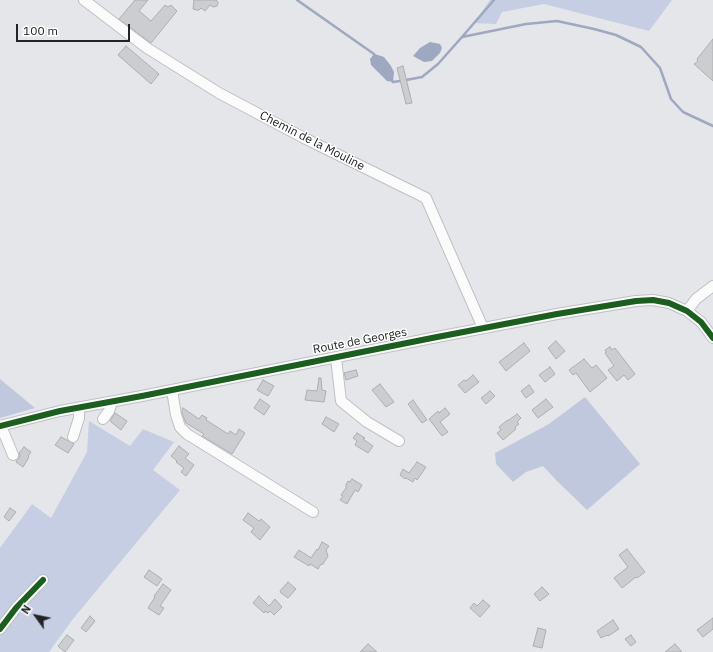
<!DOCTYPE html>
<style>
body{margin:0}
#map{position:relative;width:713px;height:652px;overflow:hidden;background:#e4e6ea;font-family:"IBM Plex Sans",sans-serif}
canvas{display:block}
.north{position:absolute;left:16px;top:596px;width:40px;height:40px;-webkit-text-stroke:3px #fff;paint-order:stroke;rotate:303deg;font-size:11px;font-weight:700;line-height:16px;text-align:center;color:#222325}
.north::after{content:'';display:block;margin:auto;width:14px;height:18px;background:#222325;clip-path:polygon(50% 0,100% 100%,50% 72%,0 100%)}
.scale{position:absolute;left:16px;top:24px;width:114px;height:18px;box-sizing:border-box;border:2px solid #222325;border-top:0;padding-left:5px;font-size:12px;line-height:14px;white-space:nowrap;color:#222325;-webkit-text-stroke:3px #fff;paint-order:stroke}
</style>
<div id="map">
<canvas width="713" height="652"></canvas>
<div class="north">N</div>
<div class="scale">100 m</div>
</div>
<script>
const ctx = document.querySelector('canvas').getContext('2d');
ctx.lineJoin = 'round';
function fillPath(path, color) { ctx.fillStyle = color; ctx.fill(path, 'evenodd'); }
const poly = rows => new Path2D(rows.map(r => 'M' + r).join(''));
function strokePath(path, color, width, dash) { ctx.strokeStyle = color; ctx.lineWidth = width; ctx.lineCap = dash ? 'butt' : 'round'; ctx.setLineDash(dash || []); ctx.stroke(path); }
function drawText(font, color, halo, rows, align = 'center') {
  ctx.font = font + ' "IBM Plex Sans",sans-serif'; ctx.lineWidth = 3; ctx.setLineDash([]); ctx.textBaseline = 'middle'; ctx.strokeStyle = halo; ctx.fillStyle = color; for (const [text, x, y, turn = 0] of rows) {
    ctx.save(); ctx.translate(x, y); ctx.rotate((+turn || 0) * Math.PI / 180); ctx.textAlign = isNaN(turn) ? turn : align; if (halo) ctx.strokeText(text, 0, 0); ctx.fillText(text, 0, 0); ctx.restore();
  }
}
const green = poly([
 [490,0,672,0,649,31,544,4,502,12,496,24,474,23],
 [89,421,130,446,143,429,174,442,153,470,180,490,73,619,49,652,0,652,0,548,32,504,51,518,87,452]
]);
const forest = poly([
 [0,379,35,408,0,418],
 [585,397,640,464,587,510,557,481,543,466,526,472,513,482,496,464,495,453,549,424]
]);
const water = poly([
 [430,42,440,44,442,48,440,53,432,61,424,62,413,56,420,48],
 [374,54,378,55,384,57,391,66,394,72,393,82,387,81,371,65,370,59]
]);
const stream = poly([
 [297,0,374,54,376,57],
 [462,37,494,0],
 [391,79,393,82,400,81],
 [406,80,422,77,438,64,462,37,526,24,557,21,594,29,616,35,641,47,660,68,671,99,683,112,713,126]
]);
const building = poly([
 [135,0,148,0,139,11,151,21,165,5,168,7,171,5,177,11,151,43,119,19,135,0],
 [194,0,216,0,218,2,218,4,217,6,213,7,210,5,205,11,201,8,199,10,196,10,193,9,194,0],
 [713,39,713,81,694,64,698,61,697,59,713,39],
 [126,46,159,74,151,84,118,55,126,46],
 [403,66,412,103,406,104,397,68,403,66],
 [556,341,565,351,556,359,548,348,556,341],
 [524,343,530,351,506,371,499,362,524,343],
 [610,347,612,350,615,348,635,374,628,380,624,375,617,381,608,370,614,366,605,353,606,352,605,350,610,347],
 [584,359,592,368,596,365,607,378,590,392,576,373,573,375,569,370,584,359],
 [550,367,555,374,545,382,539,375,550,367],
 [356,370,358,376,346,380,344,373,356,370],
 [473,375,479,382,465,393,458,385,464,380,466,381,473,375],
 [319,378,321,378,322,390,326,391,324,402,305,400,307,390,317,391,319,378],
 [263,380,274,386,268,396,257,390,263,380],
 [380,384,394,402,386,407,372,390,380,384],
 [529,385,534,392,526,398,521,391,529,385],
 [490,391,495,396,486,404,481,398,490,391],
 [260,399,270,406,264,415,254,408,260,399],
 [546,399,553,407,538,418,532,410,546,399],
 [413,400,427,420,422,423,408,404,413,400],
 [183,408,199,419,202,415,207,418,206,420,228,434,230,431,236,435,239,429,245,433,232,454,202,436,204,434,186,423,182,413,182,410,183,408],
 [445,408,450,414,440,422,448,432,442,436,429,419,438,411,439,413,445,408],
 [115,413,127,421,121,430,110,421,115,413],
 [517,414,521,418,517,422,519,424,515,427,516,429,503,440,497,433,501,430,499,427,505,422,508,420,509,420,517,414],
 [326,417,339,424,334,432,322,424,326,417],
 [357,433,365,438,363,439,373,446,368,453,355,445,357,441,353,438,357,433],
 [61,437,74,444,68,453,55,445,61,437],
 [179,446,189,454,185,458,194,465,186,476,181,472,184,468,176,462,177,461,171,456,179,446],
 [24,447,31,452,28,456,29,457,23,467,16,462,20,456,19,453,24,447],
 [417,462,426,467,417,480,415,478,413,482,406,478,405,479,400,475,403,469,409,473,417,462],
 [352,479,362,485,358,492,355,490,347,504,340,500,343,496,341,495,346,488,346,485,348,481,350,482,352,479],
 [10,508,16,512,9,521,4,517,10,508],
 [248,513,259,521,261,519,270,527,260,540,251,532,254,528,243,520,248,513],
 [322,542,329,546,326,550,328,556,323,564,320,565,318,569,310,564,309,566,294,557,299,550,311,558,317,549,318,550,322,542],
 [627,549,645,572,637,578,636,577,622,588,614,578,628,567,619,555,627,549],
 [149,570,162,579,157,586,144,577,149,570],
 [288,582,296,589,288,598,281,593,280,591,288,582],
 [163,584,171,590,160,606,164,608,159,615,148,608,155,597,154,596,163,584],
 [542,587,549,594,540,601,534,594,542,587],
 [259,596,269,606,275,599,282,607,274,615,270,611,268,613,265,611,264,613,253,603,259,596],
 [483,600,490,606,480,617,470,608,474,603,477,606,483,600],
 [90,616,95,621,86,632,81,628,90,616],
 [713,618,713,629,703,637,697,630,713,618],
 [613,620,619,629,608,636,607,635,601,638,597,631,613,620],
 [538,628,546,630,542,648,533,646,538,628],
 [67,635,74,640,65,652,58,646,67,635],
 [631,635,636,642,631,646,625,639,631,635],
 [368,644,377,652,360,652,368,644],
 [675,644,682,652,665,652,675,644]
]);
const minor = poly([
 [84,0,147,48,219,93,304,138,426,198,483,328],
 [687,311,696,299,713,286],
 [336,358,341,401,367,422,399,441],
 [172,390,176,415,180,427,187,434,313,512],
 [103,419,109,411,112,402],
 [0,426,60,411,142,396,432,338,557,314,636,301,653,300,669,303,687,311,701,322,713,338],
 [1,426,13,455],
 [73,437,79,418,79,408],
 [0,629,16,608,43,580]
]);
const cycleway = poly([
 [0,426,60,411,142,396,432,338,557,314,636,301,653,300,669,303,687,311,701,322,713,338],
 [0,629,16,608,43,580]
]);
const streetNames = [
 ["Chemin de la Mouline",312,141,27],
 ["Route de Georges",360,341,-11]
];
fillPath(green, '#c6cee3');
fillPath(forest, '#c0c8dd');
fillPath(water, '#9fa8c1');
strokePath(stream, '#9fa8c1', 2.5);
fillPath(building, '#cbcdd0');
strokePath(building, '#acaeb0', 1);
strokePath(minor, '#bfc0c2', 12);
strokePath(minor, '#fbfbfc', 10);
strokePath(cycleway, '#1b5e20', 6);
drawText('12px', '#222325', '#fff', streetNames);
</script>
